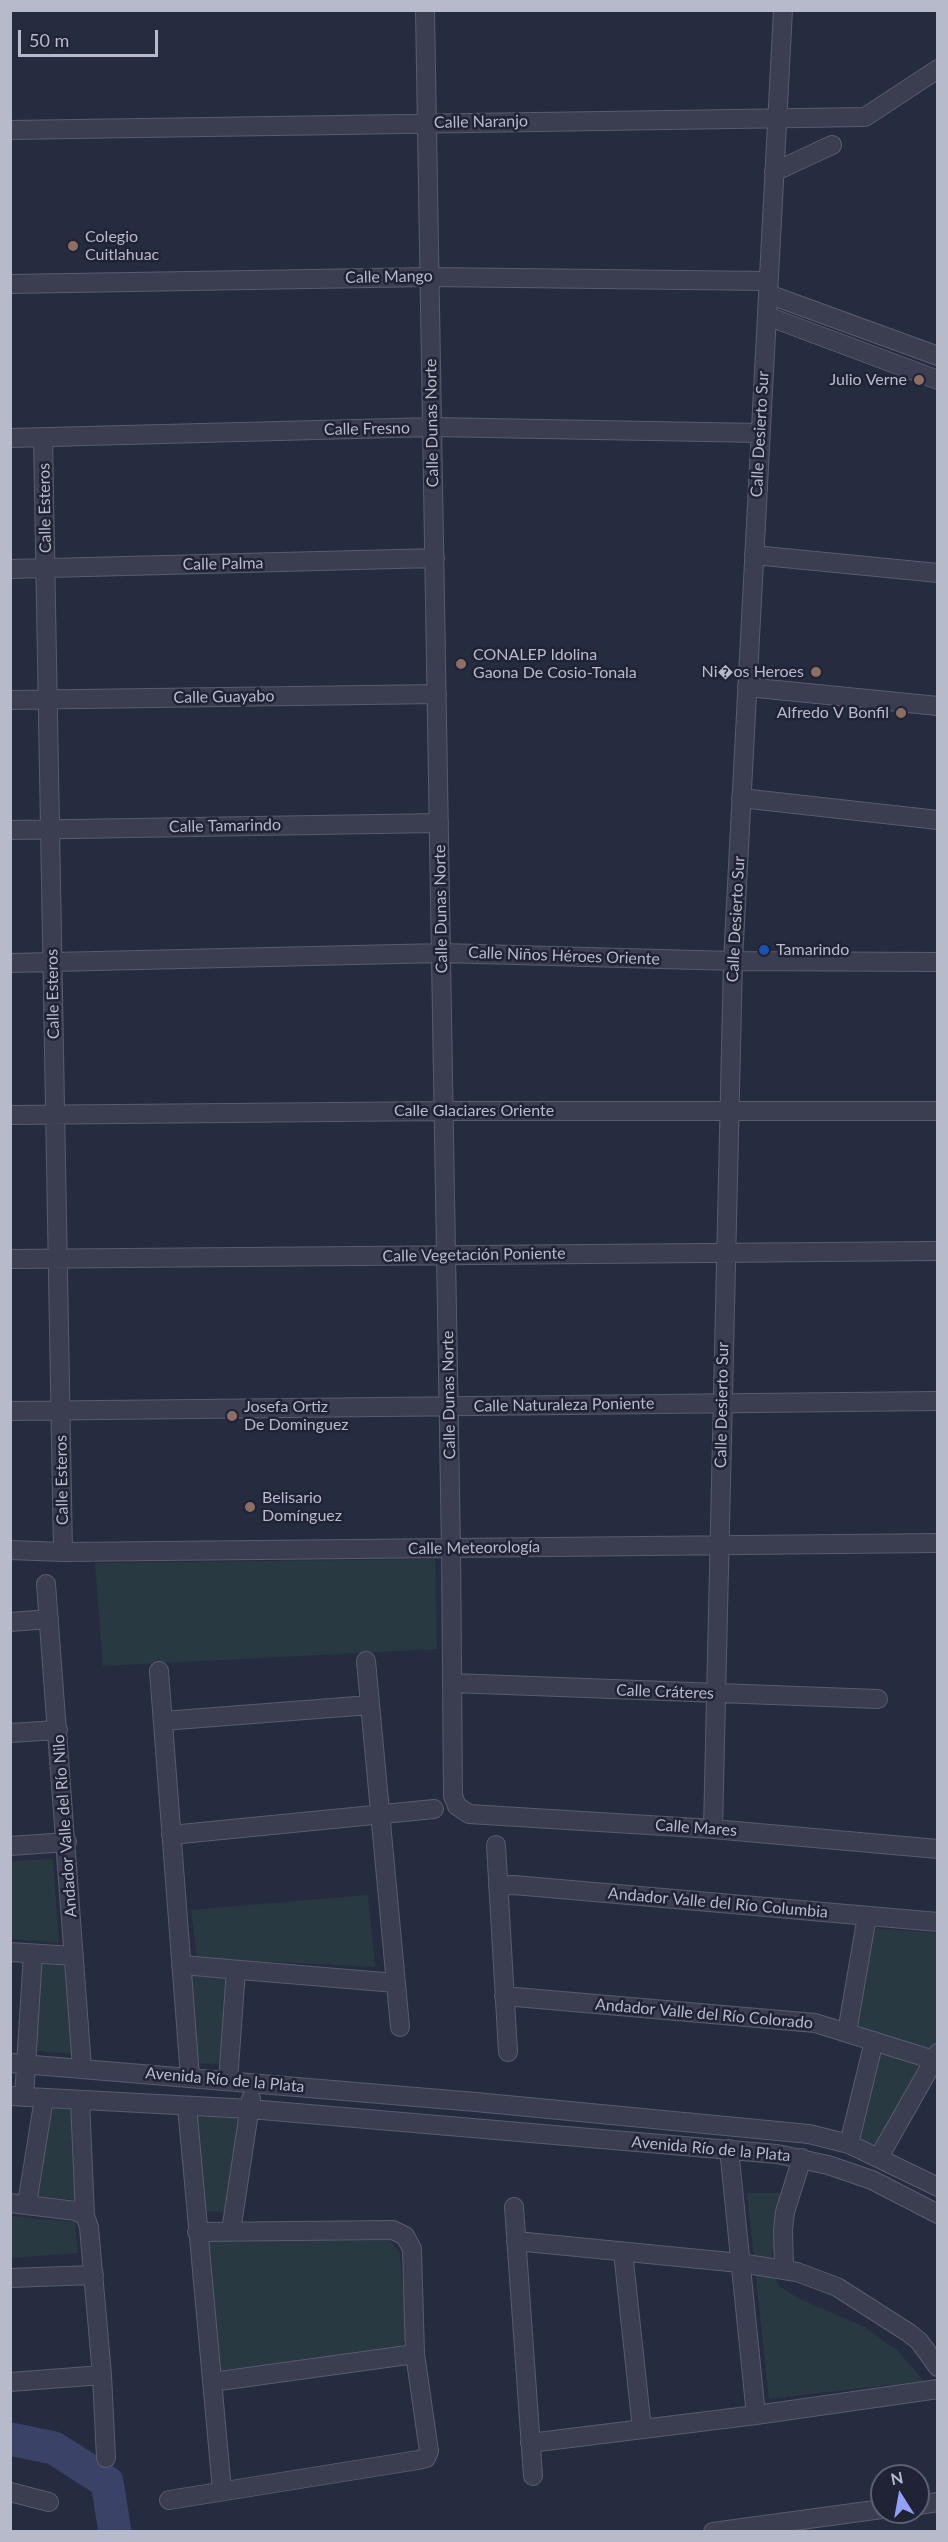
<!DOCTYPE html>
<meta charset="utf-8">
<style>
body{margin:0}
#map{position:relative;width:948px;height:2542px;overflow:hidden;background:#262c40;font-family:Lato,sans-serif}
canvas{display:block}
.frame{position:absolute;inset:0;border:12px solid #b7bacb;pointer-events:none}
.north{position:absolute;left:870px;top:2464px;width:60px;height:60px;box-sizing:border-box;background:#1f2335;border:2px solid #5c5f71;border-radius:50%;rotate:349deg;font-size:16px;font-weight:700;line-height:24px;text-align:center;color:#b7bacb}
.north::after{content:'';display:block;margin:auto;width:21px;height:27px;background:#90a1f7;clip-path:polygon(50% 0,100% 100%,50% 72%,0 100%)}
.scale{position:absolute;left:18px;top:30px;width:140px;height:27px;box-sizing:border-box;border:3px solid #b7bacb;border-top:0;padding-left:8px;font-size:18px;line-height:21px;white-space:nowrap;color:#b7bacb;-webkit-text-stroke:4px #1f2335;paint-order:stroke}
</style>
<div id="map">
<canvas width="948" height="2542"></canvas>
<div class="frame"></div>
<div class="north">N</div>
<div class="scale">50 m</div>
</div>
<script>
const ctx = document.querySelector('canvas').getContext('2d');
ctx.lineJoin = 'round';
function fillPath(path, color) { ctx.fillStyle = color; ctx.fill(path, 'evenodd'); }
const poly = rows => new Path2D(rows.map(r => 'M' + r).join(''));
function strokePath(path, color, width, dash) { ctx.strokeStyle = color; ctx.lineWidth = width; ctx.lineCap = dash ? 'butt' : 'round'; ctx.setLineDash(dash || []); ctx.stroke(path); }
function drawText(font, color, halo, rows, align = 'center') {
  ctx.font = font + ' Lato,sans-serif'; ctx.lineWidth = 5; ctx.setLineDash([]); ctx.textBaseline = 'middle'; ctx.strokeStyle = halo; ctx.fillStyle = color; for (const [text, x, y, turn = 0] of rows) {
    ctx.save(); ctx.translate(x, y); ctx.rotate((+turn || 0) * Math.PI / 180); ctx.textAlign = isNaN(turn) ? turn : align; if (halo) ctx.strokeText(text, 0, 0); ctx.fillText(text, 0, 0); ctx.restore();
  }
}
const green = poly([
 [435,1559,437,1649,103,1666,95,1563],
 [53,1859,59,1943,11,1939,11,1861],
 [368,1895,375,1967,197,1958,191,1910],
 [871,1928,937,1933,938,2041,932,2051,857,2027],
 [40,1964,66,1966,72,2054,37,2051],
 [190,1976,226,1978,220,2064,196,2063],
 [879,2050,924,2065,878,2147,858,2139],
 [49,2104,71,2106,76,2200,35,2196],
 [197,2116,239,2118,224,2212,203,2211],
 [747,2193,782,2193,770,2268,779,2286,798,2298,865,2327,898,2351,924,2381,769,2399],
 [11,2216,75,2222,78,2253,11,2258],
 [209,2239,390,2241,400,2253,407,2338,399,2348,221,2370]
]);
const river = poly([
 [10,2439,54,2448,107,2482,115,2532]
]);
const minor = poly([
 [425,10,451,1548,453,1796,457,1806,469,1814,713,1829,938,1849],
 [10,130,865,117,938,69],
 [774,172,832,145],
 [10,284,430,277,768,281],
 [768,294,938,356],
 [767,316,938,380],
 [43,437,63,1552],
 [10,438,432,427,760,433],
 [754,555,938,573],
 [10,569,435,558],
 [747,687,938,706],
 [10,700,437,694],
 [741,798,938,820],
 [10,830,439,823],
 [10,963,442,953,733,961,938,962],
 [10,1115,444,1111,938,1111],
 [10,1259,938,1251],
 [10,1411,938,1401],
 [10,1550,63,1552,938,1543],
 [46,1584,82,2068],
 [10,1622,49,1619],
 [366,1661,400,2027],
 [159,1671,190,2077],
 [453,1683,878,1699],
 [163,1721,370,1705],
 [10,1733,58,1730],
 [713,1829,733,961,783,10],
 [171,1835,434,1809],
 [496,1845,508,2052],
 [10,1846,67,1842],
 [498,1886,514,1885,938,1922],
 [10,1952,74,1956],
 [181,1965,396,1983],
 [504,1996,815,2023,934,2060],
 [847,2032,867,1916],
 [10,2063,476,2102,809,2134,849,2144,938,2187],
 [228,2081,236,1970],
 [10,2096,250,2109,777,2154,828,2165,872,2180,938,2214],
 [24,2097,33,1954],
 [80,2100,85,2216,89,2227,102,2375,106,2458],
 [187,2106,222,2490],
 [849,2144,874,2041],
 [729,2149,756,2415],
 [879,2157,938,2053],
 [10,2203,76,2211,85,2216],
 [27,2204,44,2098],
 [514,2207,533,2476],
 [231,2231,251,2099],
 [516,2241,740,2263,797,2272,837,2287,909,2333,919,2341,938,2367],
 [623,2252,642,2429],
 [784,2268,783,2230,785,2212,802,2158],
 [10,2278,94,2275],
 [10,2382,102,2375],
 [212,2382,415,2354],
 [530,2443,756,2415,938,2389],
 [10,2492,49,2502],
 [169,2500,418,2460,426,2458,429,2451,415,2354,412,2249,405,2236,393,2230,197,2232],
 [918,2505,938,2502],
 [713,2532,882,2509]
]);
const markers = [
 [73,246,6,"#8d6e63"],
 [919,380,6,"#8d6e63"],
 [461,664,6,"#8d6e63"],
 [816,672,6,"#8d6e63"],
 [901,713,6,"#8d6e63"],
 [764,950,6,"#1a4fb4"],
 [232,1416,6,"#8d6e63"],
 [250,1507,6,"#8d6e63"]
];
const streetNames = [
 ["Calle Naranjo",481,122,-1],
 ["Calle Mango",389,277,-1],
 ["Calle Dunas Norte",432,423,-91],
 ["Calle Fresno",367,429,-1],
 ["Calle Desierto Sur",760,434,-87],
 ["Calle Esteros",45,508,-91],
 ["Calle Palma",223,564,-1],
 ["Calle Guayabo",224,697,-1],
 ["Calle Tamarindo",225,826,-1],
 ["Calle Dunas Norte",441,909,-91],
 ["Calle Desierto Sur",736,919,-87],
 ["Calle Niños Héroes Oriente",564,956,2],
 ["Calle Esteros",53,994,-91],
 ["Calle Glaciares Oriente",474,1111],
 ["Calle Vegetación Poniente",474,1255,-1],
 ["Calle Dunas Norte",449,1395,-91],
 ["Calle Naturaleza Poniente",564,1405,-1],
 ["Calle Desierto Sur",722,1405,-89],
 ["Calle Esteros",62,1480,-91],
 ["Calle Meteorología",474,1548,-1],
 ["Calle Cráteres",665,1692,2],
 ["Andador Valle del Río Nilo",65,1826,-94],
 ["Calle Mares",696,1828,4],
 ["Andador Valle del Río Columbia",718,1903,5],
 ["Andador Valle del Río Colorado",704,2014,5],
 ["Avenida Río de la Plata",225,2080,5],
 ["Avenida Río de la Plata",711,2149,5]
];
const poiNames = [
 ["Colegio",85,237],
 ["Cuitlahuac",85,255],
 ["Julio Verne",907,380,"right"],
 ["CONALEP Idolina",473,655],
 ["Gaona De Cosio-Tonala",473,673],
 ["Ni�os Heroes",804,672,"right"],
 ["Alfredo V Bonfil",889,713,"right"],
 ["Tamarindo",776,950],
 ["Josefa Ortiz",244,1407],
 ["De Dominguez",244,1425],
 ["Belisario",262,1498],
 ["Domínguez",262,1516]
];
fillPath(green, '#283941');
strokePath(river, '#3a4367', 33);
strokePath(minor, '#585c6e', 20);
strokePath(minor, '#3a3e50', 18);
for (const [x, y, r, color] of markers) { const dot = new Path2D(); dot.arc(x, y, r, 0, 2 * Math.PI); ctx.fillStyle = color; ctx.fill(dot); strokePath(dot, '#1f2335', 2); }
drawText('16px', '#b7bacb', '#1f2335', streetNames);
drawText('16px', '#b7bacb', '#1f2335', poiNames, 'left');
</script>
